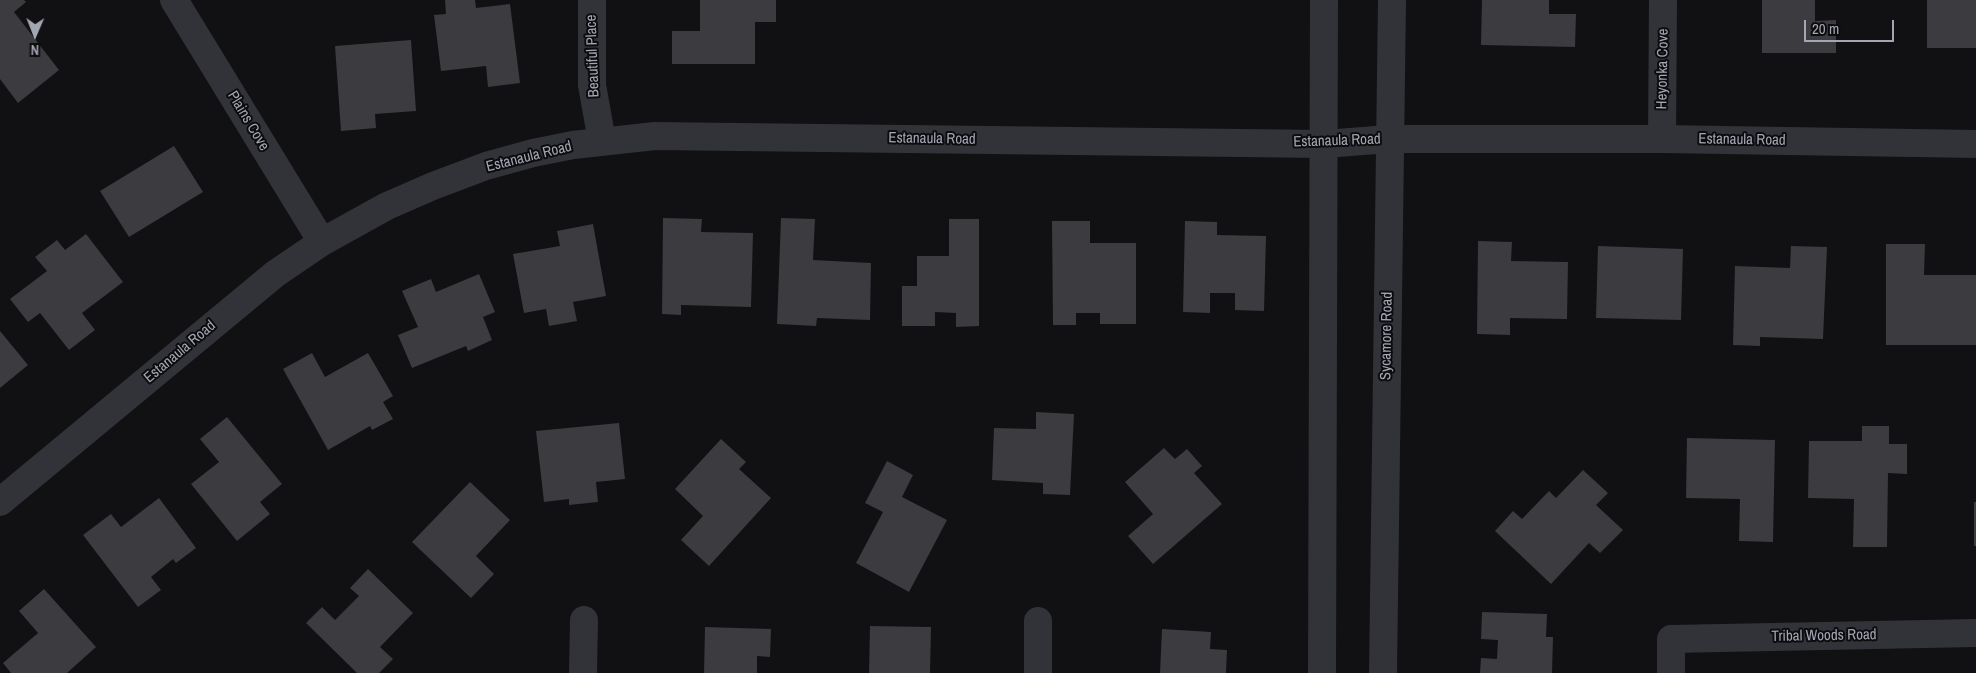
<!DOCTYPE html>
<style>
body{margin:0}
#map{position:relative;width:1976px;height:673px;overflow:hidden;background:#111113;font-family:"Archivo Narrow",sans-serif}
canvas{display:block}
.north{position:absolute;left:10px;top:10px;width:50px;height:50px;-webkit-text-stroke:4px #0c0c0e;paint-order:stroke;rotate:181deg;font-size:14px;font-weight:700;line-height:20px;text-align:center;color:#a3a6b3}
.north::after{content:'';display:block;margin:auto;width:18px;height:22px;background:#a3a6b3;clip-path:polygon(50% 0,100% 100%,50% 72%,0 100%)}
.scale{position:absolute;left:1804px;top:20px;width:90px;height:22px;box-sizing:border-box;border:2px solid #a3a6b3;border-top:0;padding-left:6px;font-size:15px;line-height:18px;white-space:nowrap;color:#a3a6b3;-webkit-text-stroke:4px #0c0c0e;paint-order:stroke}
</style>
<div id="map">
<canvas width="1976" height="673"></canvas>
<div class="north">N</div>
<div class="scale">20 m</div>
</div>
<script>
const ctx = document.querySelector('canvas').getContext('2d');
ctx.lineJoin = 'round';
function fillPath(path, color) { ctx.fillStyle = color; ctx.fill(path, 'evenodd'); }
const poly = rows => new Path2D(rows.map(r => 'M' + r).join(''));
function strokePath(path, color, width, dash) { ctx.strokeStyle = color; ctx.lineWidth = width; ctx.lineCap = dash ? 'butt' : 'round'; ctx.setLineDash(dash || []); ctx.stroke(path); }
function drawText(font, color, halo, rows, align = 'center') {
  ctx.font = font + ' "Archivo Narrow",sans-serif'; ctx.lineWidth = 4; ctx.setLineDash([]); ctx.textBaseline = 'middle'; ctx.strokeStyle = halo; ctx.fillStyle = color; for (const [text, x, y, turn = 0] of rows) {
    ctx.save(); ctx.translate(x, y); ctx.rotate((+turn || 0) * Math.PI / 180); ctx.textAlign = isNaN(turn) ? turn : align; if (halo) ctx.strokeText(text, 0, 0); ctx.fillText(text, 0, 0); ctx.restore();
  }
}
const building = poly([
 [0,0,24,0,26,2,14,12,59,70,18,103,0,79],
 [445,0,475,0,476,8,510,4,520,83,488,87,486,66,441,71,434,15,446,14],
 [700,0,776,0,776,22,755,22,755,64,672,64,672,31,700,31],
 [1482,0,1549,0,1549,14,1576,14,1575,47,1481,45],
 [1762,0,1815,0,1815,21,1836,20,1836,53,1762,53],
 [1927,0,1976,0,1976,48,1927,48],
 [411,40,416,111,375,114,376,128,341,131,335,46],
 [174,146,203,192,129,237,100,191],
 [663,218,702,219,701,232,753,233,751,307,681,305,681,315,662,314],
 [781,218,815,219,813,260,871,263,870,320,817,318,816,326,777,324],
 [949,219,979,219,979,326,956,327,956,313,935,312,935,326,902,326,902,286,917,286,917,256,949,256],
 [1052,221,1090,221,1090,243,1136,243,1136,324,1100,324,1100,313,1076,313,1076,325,1053,325],
 [1185,221,1217,222,1217,235,1266,236,1264,311,1235,310,1235,293,1210,293,1210,313,1183,312],
 [593,224,606,296,573,302,577,321,549,326,546,309,524,313,513,254,560,246,557,231],
 [86,234,123,282,82,313,95,330,69,350,40,313,28,322,10,299,47,271,35,257,57,240,65,250],
 [1478,241,1512,242,1511,261,1568,262,1567,319,1510,318,1510,335,1477,334],
 [1886,244,1925,244,1924,275,1976,275,1976,345,1886,345],
 [1598,246,1683,249,1681,320,1596,318],
 [1791,246,1827,247,1823,339,1760,337,1760,346,1733,345,1735,266,1790,268],
 [479,274,495,312,483,317,492,340,468,351,466,346,412,368,398,335,418,327,402,291,431,279,436,292],
 [0,331,28,365,0,388],
 [312,353,325,377,368,353,393,396,383,402,393,419,372,430,370,426,328,450,283,369],
 [1036,412,1074,414,1070,495,1043,494,1043,483,992,480,994,428,1036,429],
 [227,417,282,484,260,502,270,514,237,541,191,484,219,462,200,439],
 [619,423,625,479,596,482,598,502,569,505,569,499,544,502,536,431],
 [1862,426,1889,426,1889,444,1907,444,1907,474,1888,473,1887,547,1853,547,1854,499,1808,498,1809,441,1862,441],
 [1687,438,1775,440,1773,542,1739,541,1740,499,1686,498],
 [721,439,746,462,739,469,771,498,709,566,681,540,703,516,675,489],
 [1164,448,1175,459,1187,449,1202,466,1194,473,1222,504,1153,564,1128,536,1153,514,1125,482],
 [887,461,913,475,902,497,947,520,909,592,856,563,883,512,865,503],
 [1583,470,1608,493,1596,505,1623,530,1600,553,1589,543,1551,584,1495,531,1513,511,1522,519,1549,491,1556,498],
 [470,482,510,520,476,556,494,574,471,598,412,542],
 [159,498,196,548,176,563,173,559,151,577,161,590,138,607,83,535,111,514,121,527],
 [1974,502,1976,502,1976,546,1974,546],
 [368,569,413,613,380,647,393,659,379,673,357,673,306,623,322,607,335,620,359,596,350,588],
 [44,589,96,647,67,673,11,673,3,663,38,633,19,611],
 [1482,612,1547,614,1546,637,1553,637,1552,673,1480,673,1481,658,1497,659,1498,640,1481,639],
 [870,626,931,627,930,673,869,673],
 [705,627,771,629,770,657,757,656,757,673,704,673],
 [1162,629,1211,632,1210,649,1227,650,1226,673,1160,673]
]);
const minor = poly([
 [174,0,322,242],
 [592,0,592,85,602,141],
 [1662,139,1663,0],
 [0,502,275,274,322,242,387,206,433,186,486,166,533,153,573,145,655,136,1324,144,1389,139,1662,139,1976,144],
 [583,673,584,620],
 [1038,673,1038,621],
 [1671,673,1671,639,1976,633]
]);
const tertiary = poly([
 [1322,673,1324,0],
 [1383,673,1392,0]
]);
const streetNames = [
 ["Beautiful Place",593,56,-92],
 ["Heyonka Cove",1663,69,-89],
 ["Plains Cove",248,121,59],
 ["Estanaula Road",932,139,1],
 ["Estanaula Road",1742,140,1],
 ["Estanaula Road",1337,141,-2],
 ["Estanaula Road",529,157,-14],
 ["Sycamore Road",1387,336,-89],
 ["Estanaula Road",180,352,-40],
 ["Tribal Woods Road",1824,636,-1]
];
fillPath(building, '#3b3b40');
strokePath(minor, '#323338', 28);
strokePath(tertiary, '#323338', 28);
drawText('15px', '#a3a6b3', '#0c0c0e', streetNames);
</script>
